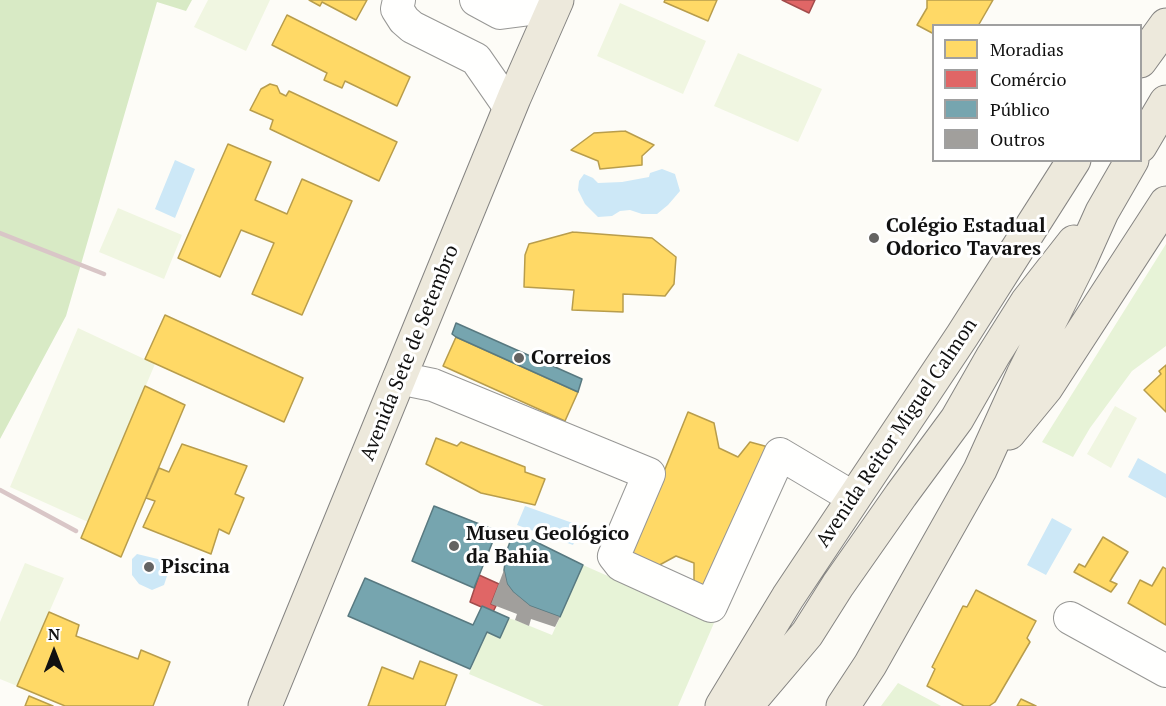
<!DOCTYPE html>
<meta charset="utf-8">
<style>
body{margin:0}
#map{position:relative;width:1166px;height:706px;overflow:hidden;background:#fdfcf7;font-family:"PT Serif",serif}
canvas{display:block}
.legend{position:absolute;left:932px;top:24px;width:210px;height:138px;box-sizing:border-box;background:#fff;border:2px solid #a0a0a0;margin:0;padding:8px 10px;list-style:none;font-size:18px;color:#111}
.legend li{display:flex;align-items:center;gap:12px;height:30px}
.legend b{width:30px;border:2px solid #a0a0a0}
.north{position:absolute;left:24px;top:622px;width:60px;height:60px;-webkit-text-stroke:4px #fff;paint-order:stroke;rotate:0deg;font-size:16px;font-weight:700;line-height:24px;text-align:center;color:#111}
.north::after{content:'';display:block;margin:auto;width:21px;height:27px;background:#111;clip-path:polygon(50% 0,100% 100%,50% 72%,0 100%)}
</style>
<div id="map">
<canvas width="1166" height="706"></canvas>
<ul class="legend">
<li><b style="height:16px;background:#ffd966"></b>Moradias</li>
<li><b style="height:16px;background:#e06666"></b>Comércio</li>
<li><b style="height:16px;background:#76a5af"></b>Público</li>
<li><b style="height:16px;background:#a19f9c"></b>Outros</li>
</ul>
<div class="north">N</div>
</div>
<script>
const ctx = document.querySelector('canvas').getContext('2d');
ctx.lineJoin = 'round';
function fillPath(path, color) { ctx.fillStyle = color; ctx.fill(path, 'evenodd'); }
const poly = rows => new Path2D(rows.map(r => 'M' + r).join(''));
function strokePath(path, color, width, dash) { ctx.strokeStyle = color; ctx.lineWidth = width; ctx.lineCap = dash ? 'butt' : 'round'; ctx.setLineDash(dash || []); ctx.stroke(path); }
function drawText(font, color, halo, rows, align = 'center') {
  ctx.font = font + ' "PT Serif",serif'; ctx.lineWidth = 6; ctx.setLineDash([]); ctx.textBaseline = 'middle'; ctx.strokeStyle = halo; ctx.fillStyle = color; for (const [text, x, y, turn = 0] of rows) {
    ctx.save(); ctx.translate(x, y); ctx.rotate((+turn || 0) * Math.PI / 180); ctx.textAlign = isNaN(turn) ? turn : align; if (halo) ctx.strokeText(text, 0, 0); ctx.fillText(text, 0, 0); ctx.restore();
  }
}
const green = poly([
 [1166,244,1166,346,1132,371,1090,428,1073,457,1042,442],
 [583,565,714,623,678,706,544,706,469,674,487,630,507,618,515,620,552,635],
 [898,683,930,700,941,706,881,706]
]);
const forest = poly([
 [0,0,192,0,186,11,157,2,66,316,0,439]
]);
const pitch = poly([
 [208,0,270,0,246,51,194,27],
 [620,3,706,41,683,94,597,56],
 [738,53,822,89,798,142,714,106],
 [118,208,182,235,164,279,99,252],
 [78,328,155,364,88,522,10,487],
 [1115,406,1137,418,1111,468,1087,454],
 [25,563,64,578,17,686,0,679,0,622]
]);
const water = poly([
 [175,160,195,169,175,218,155,209],
 [662,169,675,174,680,191,668,205,657,214,642,214,630,210,620,211,612,216,598,217,585,204,578,190,579,181,584,174,593,178,598,183,622,182,649,177,650,173],
 [1138,458,1166,474,1166,498,1128,477],
 [525,506,581,526,573,545,517,525],
 [1052,518,1072,529,1046,575,1027,565],
 [137,554,162,560,168,573,164,585,152,590,139,584,132,575,132,559]
]);
const homes = poly([
 [309,0,367,0,356,20,322,2,320,6,309,0],
 [665,0,717,0,708,21,664,2,665,0],
 [927,0,993,0,978,26,934,26,934,34,917,25,927,8,927,0],
 [287,15,410,77,397,106,345,81,342,88,324,80,327,73,272,45,287,15],
 [270,84,277,86,280,93,286,96,289,91,397,142,379,181,270,129,273,120,250,110,261,89,270,84],
 [625,131,654,145,642,156,642,165,600,169,598,161,571,150,594,133,625,131],
 [228,144,271,162,255,200,287,214,302,179,352,201,302,315,252,294,274,243,241,230,220,277,178,258,228,144],
 [573,232,652,238,676,257,674,284,665,296,623,294,623,312,572,310,574,290,524,287,525,255,529,244,573,232],
 [165,315,303,378,284,422,145,359,165,315],
 [456,337,578,392,565,421,443,366,456,337],
 [1166,365,1166,412,1144,390,1161,374,1159,371,1166,365],
 [145,386,185,405,121,557,81,538,145,386],
 [688,412,714,423,719,448,738,457,750,442,772,448,710,593,694,586,694,563,676,556,654,568,630,556,688,412],
 [436,438,457,446,461,442,525,467,525,472,545,479,535,505,481,493,426,464,436,438],
 [182,444,247,466,235,494,244,498,229,534,219,529,211,554,143,527,155,501,146,498,159,468,169,472,182,444],
 [1103,537,1128,552,1110,581,1117,584,1111,592,1074,572,1079,564,1085,567,1103,537],
 [1163,567,1166,569,1166,625,1128,603,1140,580,1152,586,1163,567],
 [976,590,1036,621,1027,638,1030,642,995,702,989,706,964,706,927,686,935,669,932,667,963,606,967,607,976,590],
 [49,612,79,625,76,636,138,659,141,650,170,662,153,706,65,706,17,686,49,612],
 [420,661,457,675,445,706,368,706,382,667,413,679,420,661],
 [29,696,53,706,25,706,29,696],
 [1021,699,1036,706,1017,706,1021,699]
]);
const shops = poly([
 [782,0,815,0,809,13,782,0],
 [479,575,499,584,491,604,496,606,493,612,470,602,479,575]
]);
const public = poly([
 [456,323,582,379,578,392,456,337,452,334,456,323],
 [434,506,497,531,474,588,412,561,434,506],
 [514,531,583,565,560,617,530,606,513,592,507,584,504,570,507,550,514,531],
 [365,578,473,625,482,606,509,618,500,638,487,632,470,669,348,616,365,578]
]);
const building = poly([
 [504,570,507,584,513,592,530,606,560,617,555,627,531,619,529,626,515,620,517,614,491,604]
]);
const minor = poly([
 [399,0,397,9,404,20,412,27,476,59,510,108],
 [476,0,500,13,554,6],
 [399,378,433,385,649,474,614,556,621,565,711,606,780,454,854,498],
 [1070,618,1166,671]
]);
const major = poly([
 [1140,61,1166,25],
 [1140,146,1166,102],
 [1009,433,1046,388,1166,203],
 [265,706,514,98,557,0],
 [722,706,788,597,962,336,1074,160],
 [746,706,807,634,838,585,901,495,957,419,993,356,1027,302,1074,242],
 [843,706,870,665,980,470,1023,375,1080,261,1102,212,1132,160]
]);
const rail = poly([
 [0,233,104,274],
 [0,490,76,531]
]);
const markers = [
 [874,238,6,"#646362"],
 [519,358,6,"#646362"],
 [454,546,6,"#646362"],
 [149,567,6,"#646362"]
];
const poiNames = [
 ["Colégio Estadual",886,226],
 ["Odorico Tavares",886,249],
 ["Correios",531,358],
 ["Museu Geológico",466,534],
 ["da Bahia",466,557],
 ["Piscina",161,567]
];
const streetNames = [
 ["Avenida Sete de Setembro",410,353,-68],
 ["Avenida Reitor Miguel Calmon",897,433,-56]
];
fillPath(green, '#e7f3d7');
fillPath(forest, '#d8eac5');
fillPath(pitch, '#f0f6e1');
fillPath(water, '#cde8f7');
fillPath(homes, '#ffd966');
strokePath(homes, '#b89d4c', 1.5);
fillPath(shops, '#e06666');
strokePath(shops, '#a24c4c', 1.5);
fillPath(public, '#76a5af');
strokePath(public, '#587980', 1.5);
fillPath(building, '#a19f9c');
strokePath(minor, '#979795', 34);
strokePath(major, '#858482', 35);
strokePath(minor, '#fffffe', 32);
strokePath(major, '#ede9dc', 33);
strokePath(rail, '#d9c6c7', 4.5);
for (const [x, y, r, color] of markers) { const dot = new Path2D(); dot.arc(x, y, r, 0, 2 * Math.PI); ctx.fillStyle = color; ctx.fill(dot); strokePath(dot, '#fff', 2); }
drawText('bold 20px', '#111', '#fff', poiNames, 'left');
drawText('20px', '#111', '#fff', streetNames);
</script>
